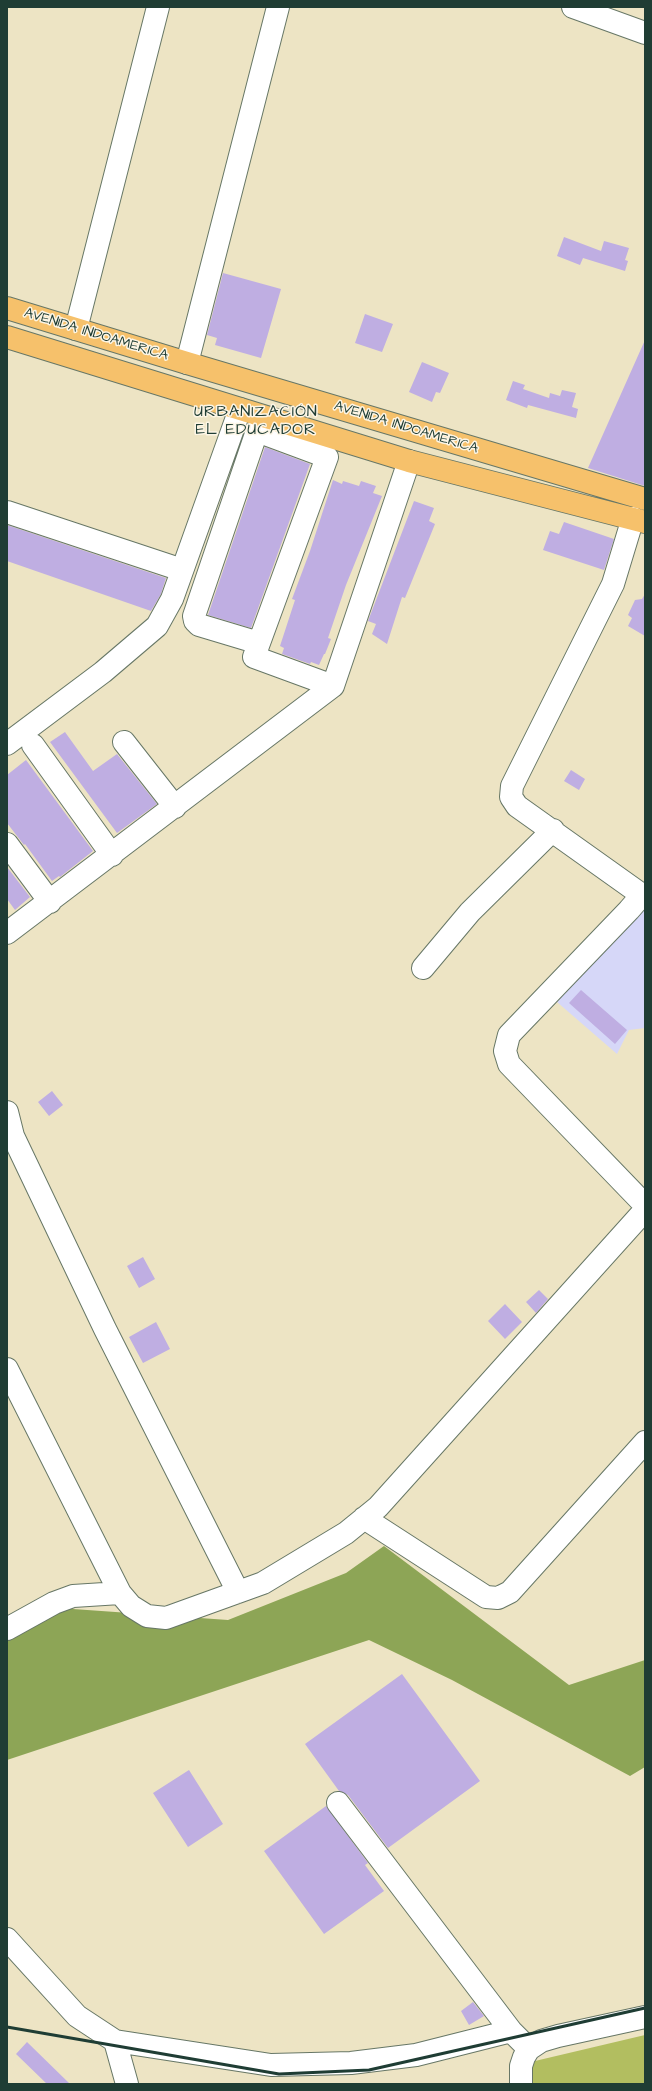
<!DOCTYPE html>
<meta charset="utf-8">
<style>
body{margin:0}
#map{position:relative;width:652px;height:2091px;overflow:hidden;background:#ede4c4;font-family:"Architects Daughter",sans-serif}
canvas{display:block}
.frame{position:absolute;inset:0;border:8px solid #1f3d34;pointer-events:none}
</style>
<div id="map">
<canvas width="652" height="2091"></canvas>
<div class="frame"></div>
</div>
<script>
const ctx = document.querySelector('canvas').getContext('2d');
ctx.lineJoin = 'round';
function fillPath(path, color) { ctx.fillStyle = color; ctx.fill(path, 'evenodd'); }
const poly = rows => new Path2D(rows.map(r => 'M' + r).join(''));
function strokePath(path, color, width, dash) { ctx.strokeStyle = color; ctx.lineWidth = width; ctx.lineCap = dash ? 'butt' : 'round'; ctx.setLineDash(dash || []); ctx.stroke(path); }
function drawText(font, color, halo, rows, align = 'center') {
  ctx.font = font + ' "Architects Daughter",sans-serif'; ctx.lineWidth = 3; ctx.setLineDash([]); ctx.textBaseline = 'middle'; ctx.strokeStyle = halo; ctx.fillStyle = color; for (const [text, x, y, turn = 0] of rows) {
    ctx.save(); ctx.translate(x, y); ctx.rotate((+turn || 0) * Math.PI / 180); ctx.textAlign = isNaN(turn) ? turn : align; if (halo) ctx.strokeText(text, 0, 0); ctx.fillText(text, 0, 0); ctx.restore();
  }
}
const built = poly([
 [645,901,645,1028,629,1030,617,1054,557,1002]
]);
const green = poly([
 [645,2035,645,2084,533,2084,530,2070,535,2061]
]);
const forest = poly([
 [384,1546,569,1685,645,1660,645,1767,630,1776,452,1680,369,1640,7,1760,7,1639,59,1608,228,1620,346,1573]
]);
const building = poly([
 [564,237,601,251,604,241,629,248,625,260,628,261,625,271,583,258,580,265,557,256],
 [223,273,281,289,261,358,215,345,217,338,207,335],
 [365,314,393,324,382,352,355,343],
 [645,340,645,486,588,468],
 [422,362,449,373,440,393,436,392,432,402,409,392],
 [513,381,525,385,523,389,549,398,550,393,560,396,562,390,576,393,572,407,578,409,576,418,528,405,527,408,506,400],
 [265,447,310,464,251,628,208,615],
 [333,480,342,484,343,481,359,486,361,481,376,486,373,493,382,496,346,585,328,638,331,639,325,654,324,654,319,665,311,662,310,664,282,654,284,648,280,646,295,600,292,599,310,551],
 [414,501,434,508,429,521,435,524,405,598,402,597,387,644,372,634,376,624,368,621],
 [564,522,614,539,604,570,543,550,550,531,559,534],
 [7,525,166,578,161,594,151,611,7,561],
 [645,594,645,636,628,626,632,618,628,615,635,600,642,599],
 [65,732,93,771,117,754,157,804,117,833,50,742],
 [26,760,93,851,60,877,59,876,52,881,25,844,24,845,7,823,7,775],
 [571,770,585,779,579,790,564,781],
 [7,867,30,897,15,910,7,899],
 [581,990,627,1030,615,1044,569,1003],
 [52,1091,63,1105,49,1116,38,1102],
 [143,1257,155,1279,139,1288,127,1266],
 [539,1290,548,1299,536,1313,526,1302],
 [505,1304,522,1322,505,1339,488,1321],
 [156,1322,170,1349,143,1363,129,1337],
 [402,1674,480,1781,388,1848,348,1795,339,1791,305,1744],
 [189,1770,223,1824,188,1847,153,1793],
 [326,1806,368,1863,365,1865,384,1891,324,1934,264,1851],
 [473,2002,484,2016,469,2025,461,2011],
 [27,2042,70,2084,47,2084,16,2054]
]);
const minor = poly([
 [573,7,645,33],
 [76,329,158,7],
 [187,363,278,7],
 [7,512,182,570],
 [633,518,613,584,512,786,511,797,517,806,642,895,629,910,509,1035,505,1051,509,1064,645,1205],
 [259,643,199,625,195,621,194,616,257,431,327,457,259,643,254,657,333,686],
 [124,742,175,807],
 [7,744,103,672,157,626,172,599,240,409],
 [33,745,112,855],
 [7,844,50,902],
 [7,933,333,686,409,461],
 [423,968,470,912,553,830],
 [7,1112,13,1136,105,1329,238,1592],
 [7,1369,120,1593,131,1606,147,1616,166,1618,263,1583,346,1533,378,1507,645,1210],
 [364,1518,486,1597,498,1598,510,1592,645,1442],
 [7,1629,54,1603,73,1596,120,1593],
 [338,1803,511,2031],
 [7,1939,77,2016,115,2041],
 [127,2084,115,2041,271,2065,351,2063,416,2055,511,2031,529,2049],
 [521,2084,521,2066,524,2057,529,2049,541,2041,558,2036,645,2017]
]);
const major = poly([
 [7,308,187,363,645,499],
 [7,337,409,461,645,522]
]);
const rail = poly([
 [7,2027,279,2074,369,2070,645,2008]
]);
const streetNames = [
 ["AVENIDA INDOAMERICA",96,335,17],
 ["AVENIDA INDOAMERICA",406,428,17]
];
const quarterNames = [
 ["URBANIZACIÓN",256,413],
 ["EL EDUCADOR",256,431]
];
fillPath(built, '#d6d7f8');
fillPath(green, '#b2be60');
fillPath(forest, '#8da556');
fillPath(building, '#bfaee2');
strokePath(minor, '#677766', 24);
strokePath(major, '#677766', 24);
strokePath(minor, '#fff', 22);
strokePath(major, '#f6c16b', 22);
strokePath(rail, '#1f3d34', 3);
drawText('14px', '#1f3d34', '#fcf5e5', streetNames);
ctx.letterSpacing = '1px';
drawText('16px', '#1f3d34', '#fcf5e5', quarterNames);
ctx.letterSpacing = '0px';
</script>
